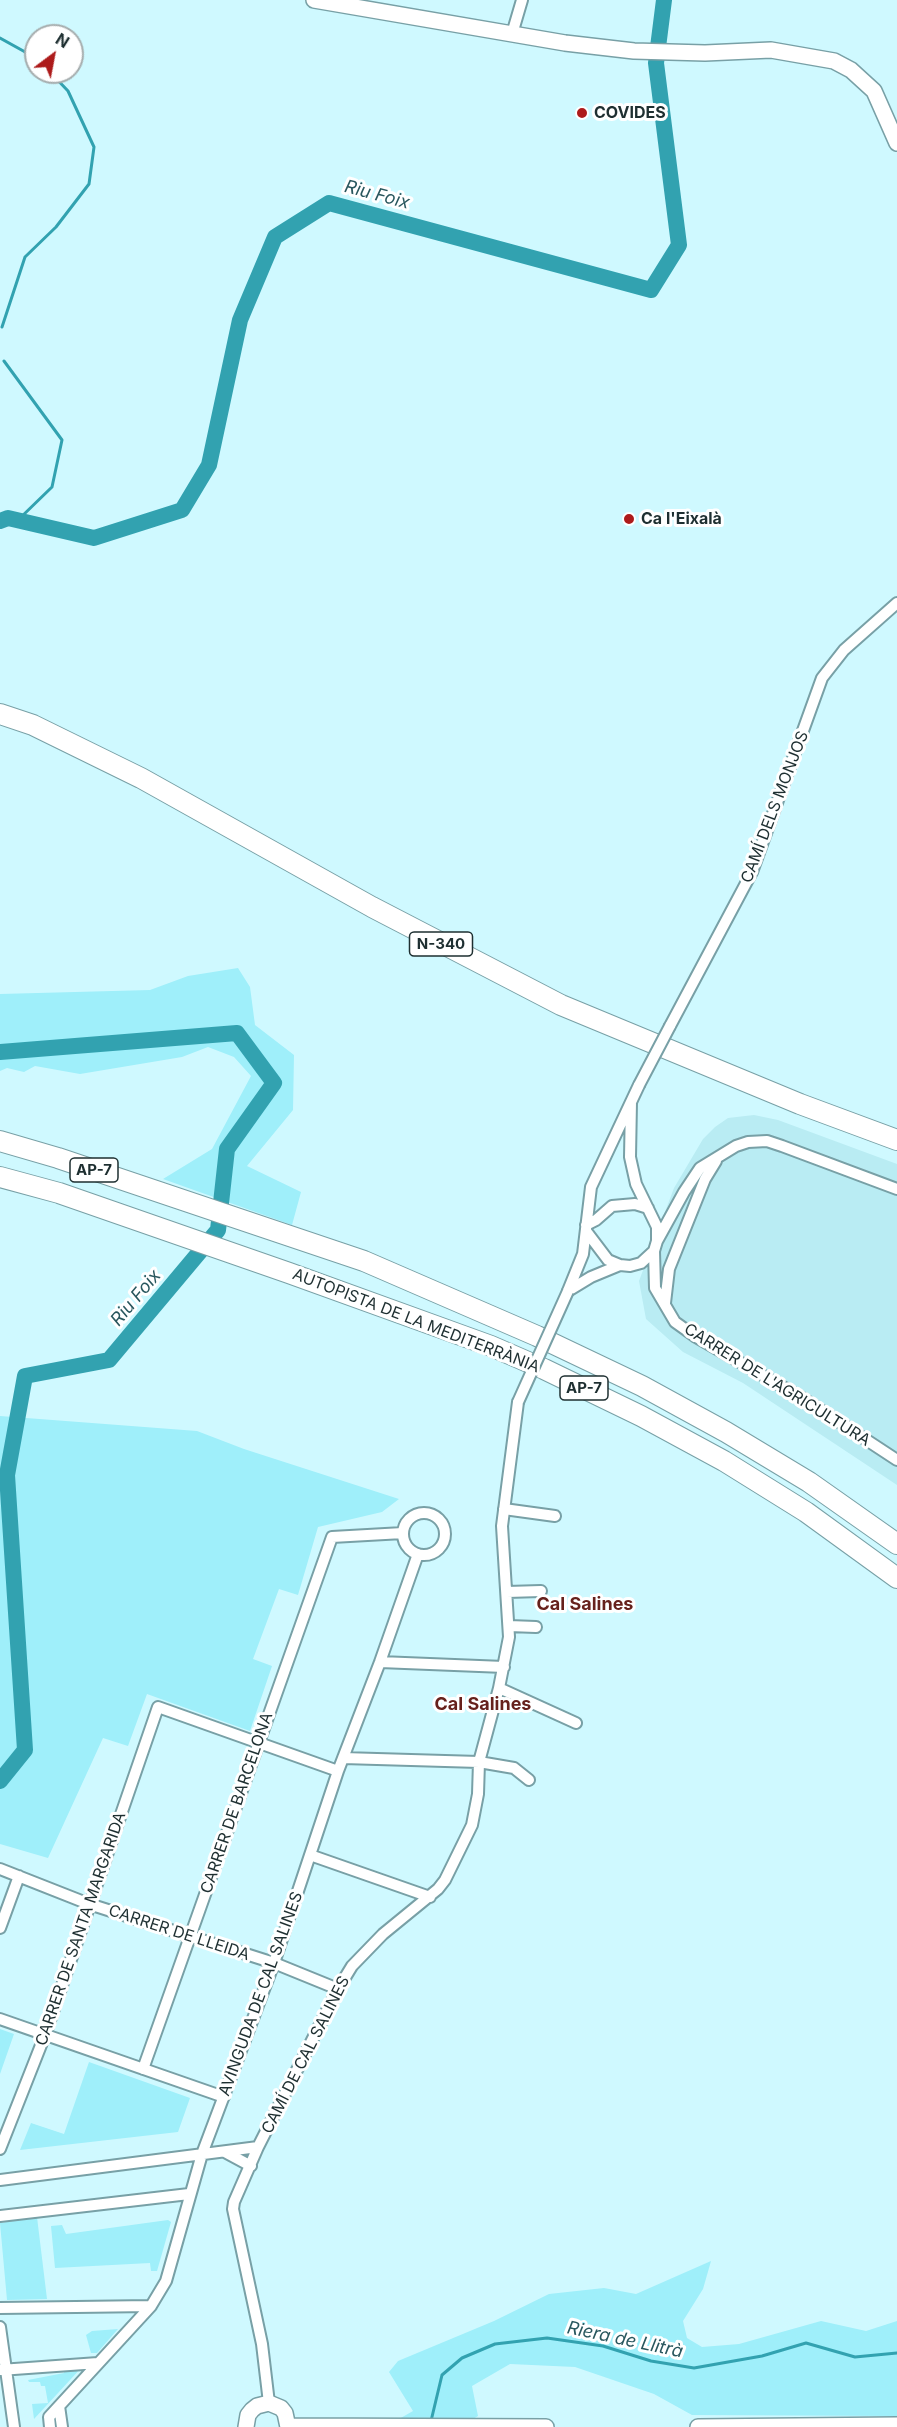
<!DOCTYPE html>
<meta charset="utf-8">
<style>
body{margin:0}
#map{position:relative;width:897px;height:2427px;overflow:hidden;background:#cff9ff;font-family:Inter,sans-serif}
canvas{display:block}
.north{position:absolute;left:24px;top:24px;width:60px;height:60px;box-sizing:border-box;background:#fff;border:2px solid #a5acad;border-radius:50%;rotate:32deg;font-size:16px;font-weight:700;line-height:24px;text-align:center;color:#1e2f31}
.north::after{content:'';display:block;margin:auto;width:21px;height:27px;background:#ad1b1b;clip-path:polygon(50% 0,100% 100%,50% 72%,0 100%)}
</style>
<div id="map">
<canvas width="897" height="2427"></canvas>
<div class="north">N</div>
</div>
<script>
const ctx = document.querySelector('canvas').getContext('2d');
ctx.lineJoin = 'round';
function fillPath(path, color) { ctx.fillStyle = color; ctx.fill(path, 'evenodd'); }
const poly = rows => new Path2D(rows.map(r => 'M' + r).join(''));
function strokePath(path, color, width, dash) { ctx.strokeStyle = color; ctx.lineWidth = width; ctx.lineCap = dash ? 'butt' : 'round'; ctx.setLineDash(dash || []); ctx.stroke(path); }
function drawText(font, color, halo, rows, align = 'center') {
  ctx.font = font + ' Inter,sans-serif'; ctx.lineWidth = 6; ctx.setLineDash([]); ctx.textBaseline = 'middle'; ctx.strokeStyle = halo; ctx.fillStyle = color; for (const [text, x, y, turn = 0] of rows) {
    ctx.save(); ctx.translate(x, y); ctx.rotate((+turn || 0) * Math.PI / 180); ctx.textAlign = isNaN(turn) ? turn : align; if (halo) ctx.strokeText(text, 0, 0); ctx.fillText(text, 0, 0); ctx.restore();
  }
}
const built = poly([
 [754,1115,778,1120,897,1164,897,1485,743,1383,683,1352,646,1319,639,1281,674,1188,703,1139,715,1127,728,1118]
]);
const green = poly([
 [238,968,250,987,255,1025,294,1055,293,1110,247,1166,301,1192,292,1225,163,1179,212,1149,251,1076,234,1057,208,1047,182,1057,80,1074,35,1066,24,1072,7,1068,0,1071,0,994,150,990,188,976],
 [0,1416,197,1431,244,1449,399,1499,382,1512,318,1527,298,1595,279,1589,253,1659,272,1666,250,1731,147,1694,128,1746,103,1738,48,1858,0,1844],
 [0,2029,14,2034,0,2074],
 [89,2062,190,2098,178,2132,20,2150,31,2123,64,2134],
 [37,2217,47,2299,7,2300,0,2223],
 [168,2220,171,2222,157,2271,151,2271,150,2263,55,2268,51,2226,62,2225,66,2234],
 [711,2261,703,2289,683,2321,687,2338,702,2347,739,2344,821,2321,866,2331,897,2321,897,2416,692,2415,654,2394,575,2367,510,2364,472,2386,478,2416,461,2427,385,2427,413,2411,389,2372,398,2361,494,2321,549,2294,604,2288,636,2294],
 [118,2329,97,2353,91,2353,86,2335,92,2331],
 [82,2367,34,2419,32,2404,48,2403,45,2386,41,2386,40,2382,29,2382,28,2380,64,2373,62,2368]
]);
const stream = poly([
 [0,38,36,58],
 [2,327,25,257,56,227,89,184,94,147,68,91,50,72],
 [4,361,62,440,52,487,18,520],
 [431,2421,442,2375,462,2358,495,2344,547,2338,603,2346,651,2361,694,2368,762,2356,806,2343,855,2357,897,2353]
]);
const river = poly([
 [0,521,8,518,94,538,182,510,209,465,240,320,275,237,329,203,651,290,679,245,656,63,664,0],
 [0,1052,237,1033,274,1083,227,1149,218,1230,109,1360,25,1376,7,1475,25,1750,0,1781]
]);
const street = poly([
 [512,34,522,0],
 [670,1026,752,872,822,678,844,650,897,603],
 [586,1225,596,1220,612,1206,635,1204,648,1208],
 [586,1231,608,1260,620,1265,630,1266,641,1263,654,1251,657,1241,657,1227,636,1184,630,1157,631,1102],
 [657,1241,684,1192,700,1168,736,1146,748,1142,767,1141,782,1146,897,1189],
 [654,1251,655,1288,675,1322,696,1337,804,1399,897,1460],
 [568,1291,583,1254,591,1187,639,1085],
 [568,1291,591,1277,620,1265],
 [665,1303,669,1269,705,1179,716,1161],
 [504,1509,555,1516],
 '403 1534a21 21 0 1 1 42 0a21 21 0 1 1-42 0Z',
 [507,1592,541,1591],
 [509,1626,536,1627],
 [380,1662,504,1667],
 [499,1688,576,1723],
 [343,1758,479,1762,514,1768,529,1780],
 [310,1855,430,1897],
 [0,1869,89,1904,274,1963,338,1989],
 [0,1928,19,1876],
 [0,2019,224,2097],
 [143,2069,332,1537,403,1533],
 [0,2149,45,2035,158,1707,338,1771],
 [225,2152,251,2166],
 [0,2180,258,2147],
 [0,2216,189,2194],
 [0,2308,151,2306],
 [0,2327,14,2427],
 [0,2370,98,2363],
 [269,2403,262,2344,233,2209,234,2202,258,2147,338,1989,352,1966,383,1934,438,1889,445,1880,472,1825,478,1794,479,1762,499,1688,509,1637,502,1526,518,1402],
 [59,2406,62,2427],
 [50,2427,49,2417,151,2306,166,2281,202,2154,274,1963,338,1771,380,1662,418,1554]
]);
const secondary = poly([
 [314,0,565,43,634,51,705,53,771,50,834,61,851,70,874,91,897,143],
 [288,2426,546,2427],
 [246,2427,248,2415,252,2410,257,2406,269,2403,281,2408,285,2413,288,2427],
 [698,2427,897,2425]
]);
const highway = poly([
 [0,714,33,725,141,778,372,907,561,1005,800,1104,897,1140],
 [0,1141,58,1158,364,1261,537,1336,642,1386,726,1432,809,1482,897,1544],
 [0,1177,59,1193,289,1273,491,1346,544,1369,641,1416,724,1461,806,1512,897,1578]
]);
const streetBridge = poly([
 [639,1085,670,1026],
 [518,1402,568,1291]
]);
const markers = [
 [582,113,6,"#ad1b1b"],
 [629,519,6,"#ad1b1b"]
];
const shields = [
 [441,944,63],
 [94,1170,48],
 [584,1388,48]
];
const shieldNames = [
 ["N-340",441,944],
 ["AP-7",94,1170],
 ["AP-7",584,1388]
];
const poiNames = [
 ["COVIDES",594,113],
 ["Ca l'Eixalà",641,519]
];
const streetNames = [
 ["CAMÍ DELS MONJOS",775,807,-69],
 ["AUTOPISTA DE LA MEDITERRÀNIA",416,1321,21],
 ["CARRER DE L'AGRICULTURA",777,1385,32],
 ["CARRER DE BARCELONA",237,1803,-71],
 ["CARRER DE SANTA MARGARIDA",81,1929,-71],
 ["CARRER DE LLEIDA",179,1933,18],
 ["AVINGUDA DE CAL SALINES",261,1994,-70],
 ["CAMÍ DE CAL SALINES",306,2055,-63]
];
const waterNames = [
 ["Riu Foix",377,195,15],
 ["Riu Foix",136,1298,-50],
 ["Riera de Llitrà",625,2340,12]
];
const neighbourhoodNames = [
 ["Cal Salines",585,1605],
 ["Cal Salines",483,1705]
];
fillPath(built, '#b9ecf3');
fillPath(green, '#9feffa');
strokePath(stream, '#32a2b0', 3);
strokePath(river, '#32a2b0', 16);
strokePath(street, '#78a0a6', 14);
strokePath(secondary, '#78a0a6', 18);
strokePath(highway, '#78a0a6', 22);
strokePath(street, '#fff', 10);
strokePath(secondary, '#fff', 15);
strokePath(highway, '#fff', 20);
strokePath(streetBridge, '#78a0a6', 14, []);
strokePath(streetBridge, '#fff', 10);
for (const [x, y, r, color] of markers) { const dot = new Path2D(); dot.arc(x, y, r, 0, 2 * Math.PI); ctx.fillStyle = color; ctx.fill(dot); strokePath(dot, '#fff', 2); }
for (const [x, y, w] of shields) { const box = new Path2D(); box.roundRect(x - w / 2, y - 12, w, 24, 4.5); ctx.fillStyle = '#fff'; ctx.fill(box); strokePath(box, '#1e2f31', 1.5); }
drawText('bold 15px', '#1e2f31', null, shieldNames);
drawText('bold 16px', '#1e2f31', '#fff', poiNames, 'left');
drawText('16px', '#1e2f31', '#fff', streetNames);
drawText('italic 18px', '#29575e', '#fff', waterNames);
drawText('bold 18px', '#66211c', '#fff', neighbourhoodNames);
</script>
